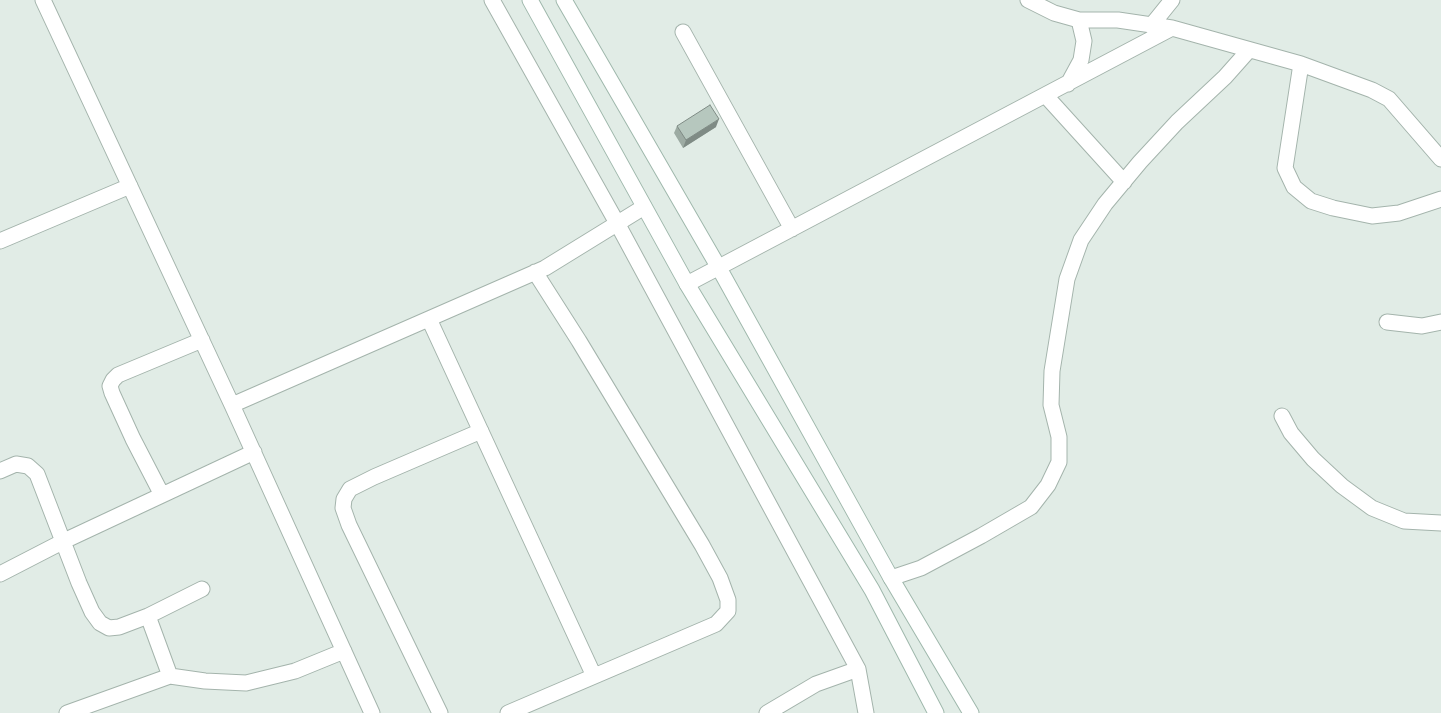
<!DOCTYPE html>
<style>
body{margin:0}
canvas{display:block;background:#e1ece6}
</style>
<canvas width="1441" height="713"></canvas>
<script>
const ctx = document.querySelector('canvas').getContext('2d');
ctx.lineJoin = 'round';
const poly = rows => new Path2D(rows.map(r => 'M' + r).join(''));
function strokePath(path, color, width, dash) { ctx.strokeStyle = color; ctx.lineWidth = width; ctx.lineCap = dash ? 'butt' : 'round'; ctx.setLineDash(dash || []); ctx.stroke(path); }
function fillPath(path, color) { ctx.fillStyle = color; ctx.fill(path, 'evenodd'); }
const street = poly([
 [43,0,232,405,372,713],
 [492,0,617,223,858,669,866,713],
 [1028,0,1054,13,1079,20,1118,20,1172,28,1301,64,1372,90,1389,99,1441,159],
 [1151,26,1172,0],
 [683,32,792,229],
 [1301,64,1285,168,1294,187,1311,201,1333,208,1372,216,1399,213,1441,199],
 [1068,84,1081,60,1084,41,1079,20],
 [1046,96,1124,182],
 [0,241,130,186],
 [687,284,1172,28],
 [429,319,594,676],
 [1387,322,1422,326,1441,322],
 [232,405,545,268,644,207],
 [1282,416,1291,433,1313,459,1342,486,1372,508,1404,521,1441,523],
 [0,471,16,464,28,466,37,474,79,583,92,612,100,623,109,628,119,627,148,616],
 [162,495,133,439,112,393,110,386,113,380,118,375,202,340],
 [0,574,64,541,254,452],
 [891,578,921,568,981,536,1031,507,1048,485,1059,462,1059,437,1051,405,1052,371,1067,279,1081,240,1105,204,1140,162,1177,122,1225,77,1249,50],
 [202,589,148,616,170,676,205,681,246,683,295,671,344,651],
 [67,713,170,676],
 [440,713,349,525,343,508,344,499,350,489,374,477,481,431],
 [508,713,716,624,728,611,728,600,720,578,702,545,579,341,535,272],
 [767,713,816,684,858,669]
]);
const secondary = poly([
 [530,0,687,284,872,590,936,713],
 [564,0,719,268,891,578,971,713]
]);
const wall = poly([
 [677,126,716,127,683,148,674,133]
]);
const shadedWall = poly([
 [719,119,716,127,683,148,686,140]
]);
const building = poly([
 [710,105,719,119,686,140,677,126,710,105]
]);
strokePath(street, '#a4b4ac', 17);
strokePath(secondary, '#9fb8ac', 17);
strokePath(street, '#fff', 15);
strokePath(secondary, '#fff', 15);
fillPath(wall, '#9daba3');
fillPath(shadedWall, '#7f8b85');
fillPath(building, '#b6c7be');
strokePath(building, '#7f8b85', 1);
</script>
